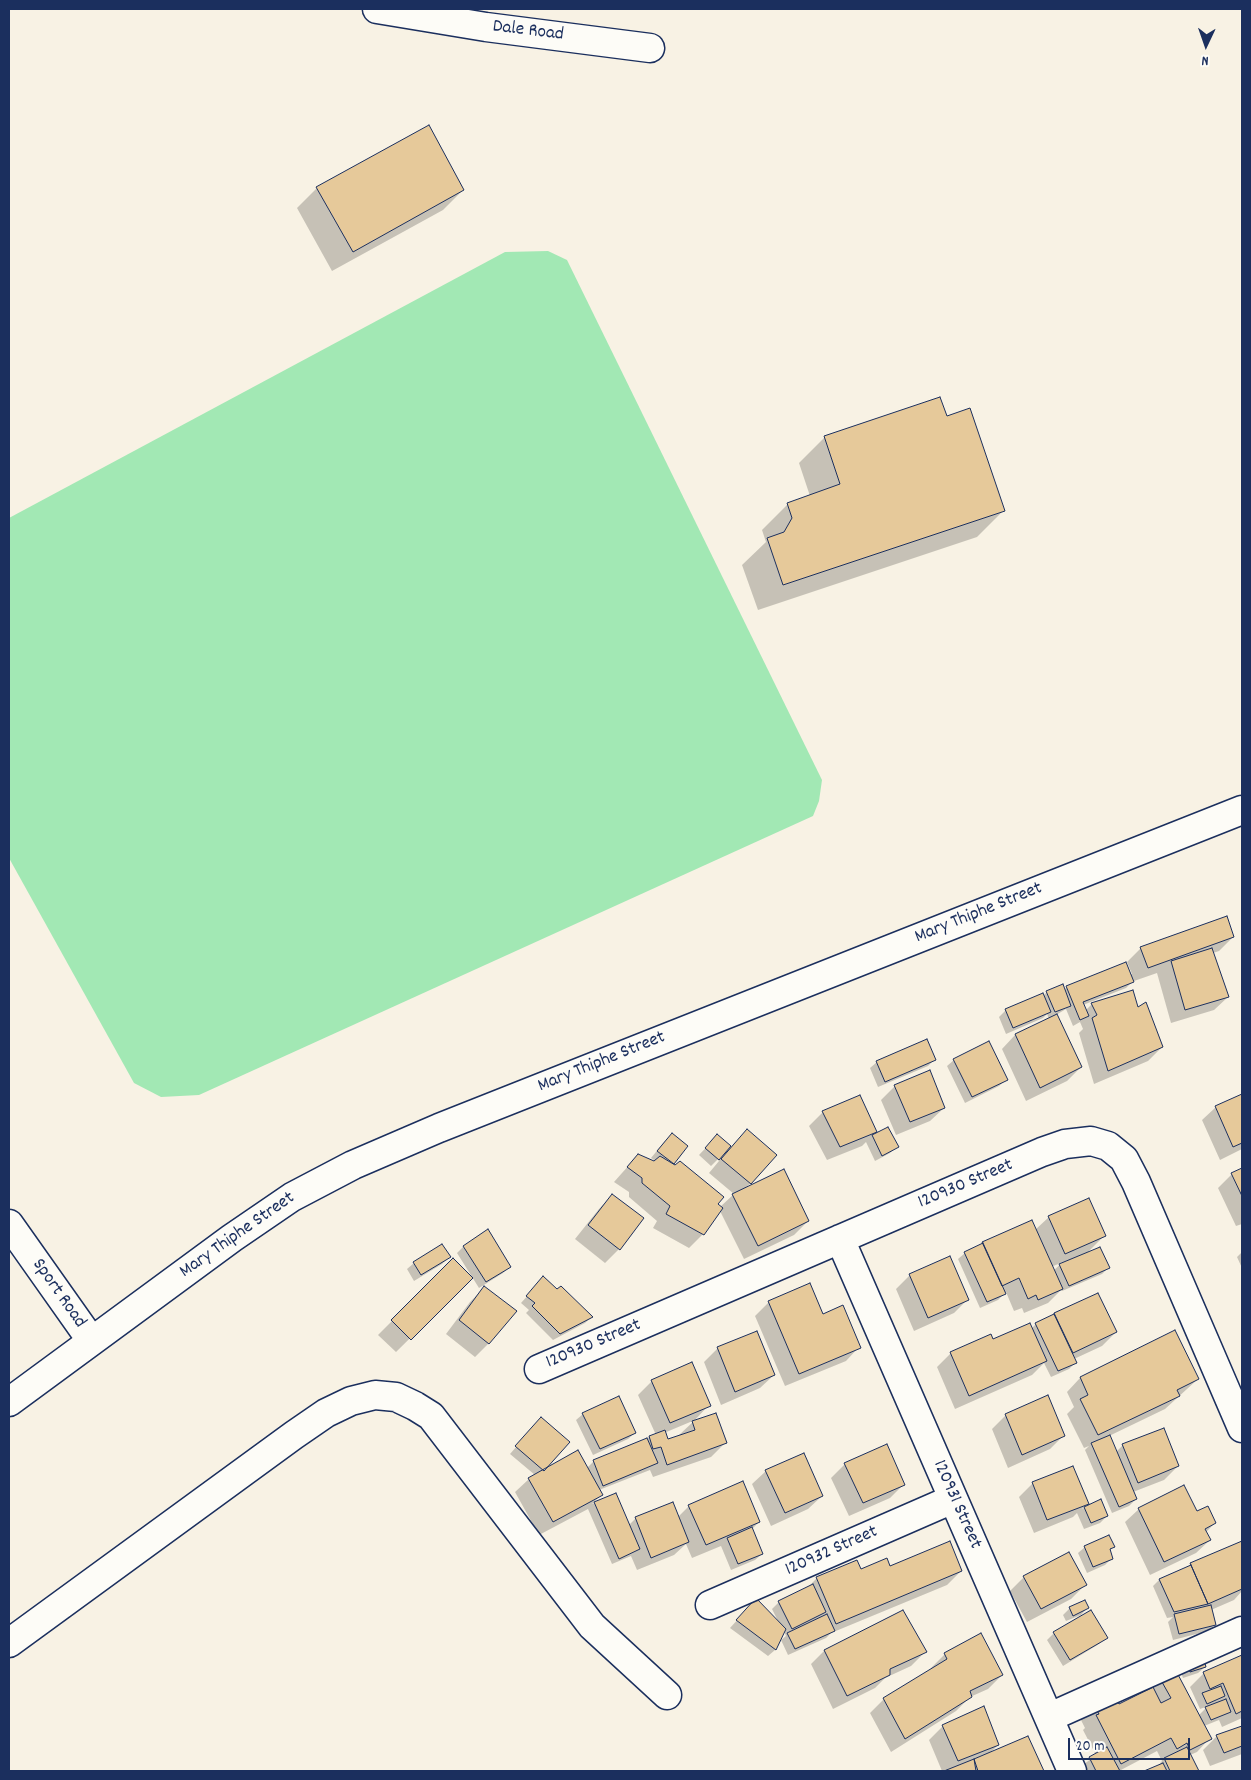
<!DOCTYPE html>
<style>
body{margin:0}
#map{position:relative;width:1251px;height:1780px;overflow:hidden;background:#f8f2e4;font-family:Dekko,sans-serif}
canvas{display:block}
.frame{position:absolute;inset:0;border:10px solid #1b2f5e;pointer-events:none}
.north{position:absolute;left:1181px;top:20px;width:50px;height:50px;-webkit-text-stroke:4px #fdfcf7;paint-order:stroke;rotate:183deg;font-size:14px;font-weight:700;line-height:20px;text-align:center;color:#1b2f5e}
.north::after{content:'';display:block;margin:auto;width:18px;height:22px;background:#1b2f5e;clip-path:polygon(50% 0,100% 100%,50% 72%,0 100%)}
.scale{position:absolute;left:1068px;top:1738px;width:122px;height:22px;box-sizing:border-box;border:2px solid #1b2f5e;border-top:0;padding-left:6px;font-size:15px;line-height:18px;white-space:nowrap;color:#1b2f5e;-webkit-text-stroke:4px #fdfcf7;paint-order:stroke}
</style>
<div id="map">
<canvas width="1251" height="1780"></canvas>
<div class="frame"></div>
<div class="north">N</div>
<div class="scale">20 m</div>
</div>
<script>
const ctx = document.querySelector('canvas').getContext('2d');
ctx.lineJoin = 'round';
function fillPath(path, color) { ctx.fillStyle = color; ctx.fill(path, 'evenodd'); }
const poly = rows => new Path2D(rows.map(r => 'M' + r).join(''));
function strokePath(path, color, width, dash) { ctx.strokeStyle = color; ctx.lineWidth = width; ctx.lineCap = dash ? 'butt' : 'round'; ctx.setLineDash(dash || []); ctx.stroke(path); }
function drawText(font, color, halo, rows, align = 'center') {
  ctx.font = font + ' Dekko,sans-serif'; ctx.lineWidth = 4; ctx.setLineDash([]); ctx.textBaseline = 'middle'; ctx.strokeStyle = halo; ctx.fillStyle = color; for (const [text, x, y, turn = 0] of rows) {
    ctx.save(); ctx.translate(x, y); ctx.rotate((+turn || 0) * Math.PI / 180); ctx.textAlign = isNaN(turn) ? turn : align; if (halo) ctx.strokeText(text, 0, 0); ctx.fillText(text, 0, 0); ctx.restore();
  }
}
const green = poly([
 [548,251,567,260,822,780,819,801,813,816,199,1095,161,1097,134,1083,9,858,9,518,505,252]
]);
const shadow = poly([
 [317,188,463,190,443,210,332,271,297,208],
 [946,417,1003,511,977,537,758,610,742,565,766,542,762,530,788,504,810,496,799,463,825,437],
 [1233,937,1219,951,1213,953,1228,997,1214,1010,1171,1023,1157,973,1134,981,1134,980,1126,988,1083,1005,1085,1011,1093,1003,1138,1009,1162,1047,1148,1061,1094,1084,1079,1033,1083,1029,1080,1022,1073,1026,1066,1009,1056,1015,1081,1067,1067,1081,1026,1101,1002,1049,1015,1035,1049,1019,1047,1014,1043,1018,1006,1034,999,1017,1006,1010,1043,996,1047,992,1064,990,1067,987,1132,974,1127,962,1141,948],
 [935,1059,928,1066,878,1087,870,1068,877,1062],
 [954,1060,1006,1080,999,1086,965,1103,947,1066],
 [895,1086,944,1108,930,1121,896,1135,881,1100],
 [1242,1095,1242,1149,1220,1160,1202,1120,1216,1107],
 [823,1112,876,1132,872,1136,887,1128,897,1147,890,1153,875,1161,866,1142,862,1146,827,1160,809,1126],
 [747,1131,751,1183,745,1188,808,1221,794,1235,744,1259,720,1211,703,1234,689,1248,653,1228,657,1221,629,1197,629,1192,614,1182,638,1155,657,1162,651,1158,665,1141,686,1146,671,1164,720,1207,734,1194,709,1173,719,1161,718,1159,711,1166,699,1155,717,1136,731,1148],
 [1242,1170,1242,1224,1236,1226,1218,1188,1232,1174],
 [612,1195,619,1249,605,1263,575,1239,599,1209],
 [1049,1217,1104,1236,1086,1254,1108,1268,1102,1274,1062,1291,1061,1290,1048,1303,1024,1313,1022,1308,1014,1311,1006,1292,998,1300,980,1308,958,1259,965,1253,979,1246,983,1243,1035,1230],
 [1063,1262,1053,1271,1051,1267],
 [487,1231,510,1266,503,1273,479,1288,457,1253,463,1247],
 [1242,1252,1242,1268,1237,1257],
 [449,1257,442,1264,414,1281,407,1269,414,1263],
 [453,1260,471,1278,396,1352,378,1335],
 [910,1275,968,1299,954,1313,914,1331,896,1289],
 [537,1285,592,1317,585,1323,553,1340,526,1313,529,1310,521,1303],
 [810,1285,823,1315,859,1347,846,1361,785,1386,755,1316,769,1302],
 [484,1288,515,1311,488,1344,475,1357,446,1334,470,1302],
 [1055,1314,1116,1332,1102,1346,1074,1359,1075,1363,1069,1369,1051,1377,1044,1363,1032,1375,955,1409,937,1367,951,1353,1031,1329,1036,1324],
 [1175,1332,1198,1379,1165,1409,1109,1436,1116,1452,1123,1445,1178,1466,1164,1480,1133,1492,1136,1499,1129,1506,1112,1513,1085,1450,1089,1446,1084,1448,1067,1414,1074,1407,1067,1392,1080,1378],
 [718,1348,774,1375,760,1388,721,1405,704,1362],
 [652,1381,709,1405,693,1422,725,1443,711,1457,653,1477,650,1470,599,1490,601,1495,592,1504,615,1495,629,1525,636,1518,678,1517,689,1506,759,1522,752,1529,762,1554,755,1560,731,1570,721,1546,692,1558,686,1544,674,1555,637,1570,631,1556,612,1564,588,1509,539,1535,515,1492,529,1479,535,1475,510,1454,535,1425,568,1442,542,1471,587,1468,594,1461,646,1440,649,1437,656,1435,638,1395],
 [695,1420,678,1436,667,1441,664,1433],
 [583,1414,635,1433,628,1439,593,1455,576,1420],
 [1006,1415,1064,1435,1050,1449,1008,1468,992,1429],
 [845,1464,904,1484,890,1498,849,1516,831,1478],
 [766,1471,822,1496,808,1509,771,1526,752,1484],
 [1033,1483,1087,1503,1082,1509,1100,1500,1107,1516,1100,1523,1084,1529,1077,1513,1073,1517,1034,1533,1019,1497],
 [1139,1509,1196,1512,1215,1523,1206,1532,1210,1540,1196,1553,1150,1575,1125,1522],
 [1242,1542,1242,1591,1234,1600,1211,1610,1215,1624,1208,1631,1173,1640,1168,1622,1173,1617,1167,1618,1153,1586,1159,1580,1187,1568,1191,1564],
 [1085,1547,1113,1547,1109,1551,1112,1558,1105,1565,1087,1573,1078,1553],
 [860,1570,961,1571,947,1585,831,1633,826,1638,788,1655,781,1640,786,1636,784,1631,775,1650,768,1656,730,1628,749,1607,779,1623,772,1609,779,1602,806,1589,817,1578],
 [1024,1577,1085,1585,1071,1599,1027,1622,1010,1591],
 [1070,1608,1087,1608,1081,1615,1066,1621,1063,1615],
 [1054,1633,1106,1638,1099,1644,1063,1666,1047,1640],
 [824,1651,925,1652,911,1666,885,1678,875,1688,833,1709,811,1664],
 [945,1654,1002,1675,988,1689,970,1697,956,1711,891,1752,870,1713,884,1699,932,1670,931,1668],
 [1242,1657,1242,1718,1222,1727,1219,1720,1204,1726,1210,1738,1197,1752,1190,1755,1198,1771,1147,1771,1158,1766,1162,1761,1157,1751,1119,1771,1086,1771,1083,1765,1096,1755,1083,1730,1085,1728,1079,1716,1093,1703,1118,1706,1146,1691,1145,1689,1159,1676,1198,1716,1208,1706,1200,1709,1190,1687,1204,1673],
 [1205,1667,1198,1673,1183,1678,1180,1670],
 [943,1726,998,1745,989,1754,1028,1737,1042,1771,942,1771,929,1740],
 [1242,1727,1242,1754,1210,1766,1203,1750,1217,1736]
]);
const building = poly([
 [429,125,464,190,353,252,316,187,429,125],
 [940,397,947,416,970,408,1005,511,783,585,767,538,784,532,792,518,787,503,840,484,824,436,940,397],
 [1227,916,1234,937,1148,968,1140,947,1227,916],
 [1212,948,1229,997,1185,1010,1171,961,1212,948],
 [1126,962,1134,982,1083,1002,1089,1016,1080,1020,1066,986,1126,962],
 [1063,984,1071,1006,1055,1012,1046,991,1063,984],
 [1133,990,1138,1007,1146,1002,1163,1047,1108,1071,1092,1018,1097,1015,1091,1003,1133,990],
 [1043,993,1051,1012,1013,1028,1005,1009,1043,993],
 [1057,1014,1082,1067,1040,1088,1015,1034,1057,1014],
 [927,1039,936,1060,885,1082,876,1061,927,1039],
 [989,1041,1008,1080,972,1097,953,1059,989,1041],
 [930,1070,945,1108,910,1122,894,1085,930,1070],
 [1242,1094,1242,1143,1233,1147,1215,1106,1242,1094],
 [860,1095,877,1132,840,1147,822,1111,860,1095],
 [888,1127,899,1147,882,1156,872,1135,888,1127],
 [747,1129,777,1155,751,1184,721,1159,747,1129],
 [672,1133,688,1146,674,1164,657,1151,672,1133],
 [717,1134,731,1146,719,1160,705,1148,717,1134],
 [638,1154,654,1161,660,1156,675,1165,680,1161,724,1197,718,1204,723,1208,704,1235,666,1214,670,1206,642,1183,642,1178,627,1167,638,1154],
 [1242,1168,1242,1196,1231,1173,1242,1168],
 [784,1169,809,1221,758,1246,732,1194,784,1169],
 [612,1194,644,1218,620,1250,588,1225,612,1194],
 [1089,1198,1106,1236,1065,1254,1048,1216,1089,1198],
 [1032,1220,1063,1289,1038,1300,1036,1295,1028,1299,1019,1278,1002,1286,982,1242,1032,1220],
 [488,1229,511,1267,486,1282,463,1246,488,1229],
 [983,1243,1006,1294,987,1302,964,1252,983,1243],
 [442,1244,451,1257,421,1275,413,1262,442,1244],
 [1100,1247,1110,1268,1069,1286,1059,1264,1100,1247],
 [950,1256,969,1300,928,1318,909,1274,950,1256],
 [453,1258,473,1278,411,1340,391,1320,453,1258],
 [543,1276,557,1289,561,1286,593,1317,560,1334,532,1306,535,1303,526,1296,543,1276],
 [810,1283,823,1314,843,1305,861,1348,799,1374,768,1301,810,1283],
 [484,1286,517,1311,489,1344,459,1320,484,1286],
 [1098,1293,1117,1332,1073,1353,1054,1313,1098,1293],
 [1054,1314,1077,1363,1058,1371,1035,1323,1054,1314],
 [1030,1323,1047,1361,969,1396,950,1352,991,1334,993,1339,1030,1323],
 [1175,1330,1199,1379,1177,1390,1180,1396,1098,1435,1080,1399,1088,1395,1080,1377,1175,1330],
 [757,1331,775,1375,735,1392,717,1347,757,1331],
 [692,1362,711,1406,670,1423,651,1380,692,1362],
 [1048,1395,1065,1436,1022,1455,1005,1414,1048,1395],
 [619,1396,636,1433,600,1449,582,1413,619,1396],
 [716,1413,727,1443,667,1465,661,1447,653,1449,649,1436,665,1430,668,1439,695,1430,692,1421,716,1413],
 [541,1417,570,1442,544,1471,515,1446,541,1417],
 [1164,1428,1179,1466,1138,1483,1122,1444,1164,1428],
 [1110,1435,1137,1499,1119,1507,1091,1443,1110,1435],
 [647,1438,658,1463,603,1486,593,1460,647,1438],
 [887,1444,905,1485,863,1503,844,1463,887,1444],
 [578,1450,603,1495,553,1522,528,1478,578,1450],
 [804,1453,823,1496,785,1513,765,1470,804,1453],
 [1073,1466,1089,1504,1047,1520,1032,1482,1073,1466],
 [743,1481,760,1522,706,1545,688,1505,743,1481],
 [1184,1485,1197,1511,1208,1506,1216,1523,1205,1529,1211,1540,1164,1562,1138,1508,1184,1485],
 [616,1493,640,1549,619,1559,594,1502,616,1493],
 [1101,1499,1108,1516,1091,1523,1084,1507,1101,1499],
 [673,1502,689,1542,651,1558,635,1517,673,1502],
 [752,1527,763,1554,738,1564,727,1538,752,1527],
 [1109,1535,1115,1547,1110,1549,1113,1559,1093,1567,1084,1546,1109,1535],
 [950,1541,962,1571,836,1624,816,1577,857,1560,861,1569,887,1558,890,1566,950,1541],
 [1242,1541,1242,1589,1208,1604,1190,1563,1242,1541],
 [1069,1552,1087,1585,1041,1609,1023,1576,1069,1552],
 [1191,1565,1208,1604,1174,1612,1159,1579,1191,1565],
 [813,1584,826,1612,792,1629,778,1601,813,1584],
 [756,1598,786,1629,776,1650,736,1620,756,1598],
 [1085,1600,1089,1608,1073,1616,1069,1607,1085,1600],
 [1211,1605,1216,1625,1179,1634,1174,1614,1211,1605],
 [903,1610,927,1652,890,1669,890,1675,847,1696,824,1650,903,1610],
 [1091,1610,1108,1638,1070,1660,1053,1632,1091,1610],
 [827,1614,835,1631,795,1649,787,1633,827,1614],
 [981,1633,1003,1675,970,1691,972,1697,905,1739,883,1698,947,1659,944,1653,981,1633],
 [1242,1655,1242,1711,1236,1714,1223,1683,1210,1689,1203,1672,1242,1655],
 [1203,1656,1206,1667,1190,1672,1186,1662,1203,1656],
 [1174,1667,1212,1739,1190,1750,1187,1743,1177,1749,1171,1738,1121,1764,1096,1715,1099,1714,1092,1702,1112,1692,1119,1704,1153,1687,1161,1703,1171,1698,1158,1675,1174,1667],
 [1221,1686,1225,1696,1207,1704,1202,1693,1221,1686],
 [1226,1699,1231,1712,1211,1720,1205,1707,1226,1699],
 [984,1706,999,1745,958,1761,942,1725,984,1706],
 [1242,1726,1242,1746,1224,1753,1216,1735,1242,1726],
 [1028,1736,1044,1771,978,1771,974,1759,1028,1736],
 [1107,1747,1120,1771,1096,1771,1089,1757,1107,1747],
 [1187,1747,1199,1771,1170,1771,1164,1758,1187,1747],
 [974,1759,976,1771,944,1771,974,1759],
 [1163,1763,1167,1771,1144,1771,1163,1763]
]);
const minor = poly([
 [377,9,486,27,650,48],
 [9,1224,91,1340],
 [840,1239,1072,1771],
 [539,1369,1042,1152,1065,1144,1091,1141,1108,1146,1124,1159,1136,1182,1242,1428],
 [9,1402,232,1238,292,1197,353,1165,439,1128,1242,810],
 [710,1605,953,1499],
 [9,1643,294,1435,326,1413,351,1401,375,1395,396,1397,415,1406,431,1416,592,1626,667,1695],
 [1050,1717,1242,1631]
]);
const streetNames = [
 ["Dale Road",528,32,7],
 ["Mary Thiphe Street",979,914,-22],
 ["Mary Thiphe Street",602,1063,-22],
 ["120930 Street",966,1185,-23],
 ["Mary Thiphe Street",238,1236,-35],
 ["Sport Road",58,1294,55],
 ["120930 Street",594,1345,-23],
 ["120931 Street",956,1505,66],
 ["120932 Street",832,1552,-24]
];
fillPath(green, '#a2e8b4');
fillPath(shadow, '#0003');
fillPath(building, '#e6c99a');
strokePath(building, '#1b2f5e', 1);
strokePath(minor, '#1b2f5e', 31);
strokePath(minor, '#fdfcf7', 28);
drawText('19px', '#1b2f5e', '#fdfcf7', streetNames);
</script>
